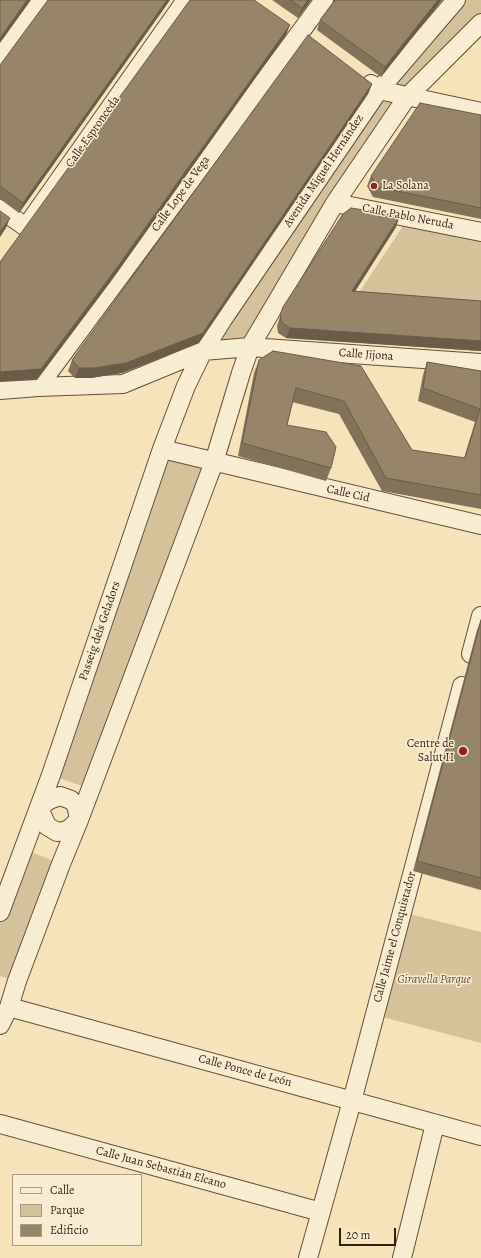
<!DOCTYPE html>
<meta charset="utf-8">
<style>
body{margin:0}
#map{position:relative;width:481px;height:1258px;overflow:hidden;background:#f6e3b8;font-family:Alegreya,serif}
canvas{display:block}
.legend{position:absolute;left:12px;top:1174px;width:130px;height:72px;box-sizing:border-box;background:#f9edd1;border:1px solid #a99a83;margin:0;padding:5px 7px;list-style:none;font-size:12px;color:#321e0e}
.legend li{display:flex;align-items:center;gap:8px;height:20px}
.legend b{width:20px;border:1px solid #a99a83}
.scale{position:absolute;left:339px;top:1228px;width:57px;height:18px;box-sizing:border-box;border:2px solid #321e0e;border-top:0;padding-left:5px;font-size:12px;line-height:14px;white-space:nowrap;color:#321e0e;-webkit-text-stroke:3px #f9edd1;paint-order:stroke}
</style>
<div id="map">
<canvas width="481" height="1258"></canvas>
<ul class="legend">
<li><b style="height:5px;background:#f9edd1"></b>Calle</li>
<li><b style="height:11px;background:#d5c29b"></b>Parque</li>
<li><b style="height:11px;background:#988466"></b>Edificio</li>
</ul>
<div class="scale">20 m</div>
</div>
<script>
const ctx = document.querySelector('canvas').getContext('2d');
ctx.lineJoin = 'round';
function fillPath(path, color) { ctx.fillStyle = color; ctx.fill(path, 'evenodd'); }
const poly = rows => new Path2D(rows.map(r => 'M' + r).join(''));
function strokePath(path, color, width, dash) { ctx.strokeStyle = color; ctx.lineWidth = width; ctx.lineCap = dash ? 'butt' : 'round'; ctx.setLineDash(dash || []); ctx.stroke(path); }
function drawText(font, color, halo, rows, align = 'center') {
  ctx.font = font + ' Alegreya,serif'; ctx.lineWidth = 3; ctx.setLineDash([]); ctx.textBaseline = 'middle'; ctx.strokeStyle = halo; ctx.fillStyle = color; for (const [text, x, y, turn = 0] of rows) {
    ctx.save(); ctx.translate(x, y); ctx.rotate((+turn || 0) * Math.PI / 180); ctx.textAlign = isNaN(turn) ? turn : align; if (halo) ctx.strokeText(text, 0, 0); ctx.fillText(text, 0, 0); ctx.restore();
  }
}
const green = poly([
 [456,0,481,0,481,16,407,97,250,347,203,351,379,90],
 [409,217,481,232,481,307,356,297],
 [162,449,214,462,90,789,51,775],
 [24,849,61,864,17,981,0,976,0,912],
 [402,912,481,932,481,1043,375,1015]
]);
const street = poly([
 [0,57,41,0],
 [371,84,379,90,481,112],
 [335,203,481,232],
 [0,209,26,227],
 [31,220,186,0],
 [38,387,324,0],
 [0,390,38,387,123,384,203,351,250,347,481,363],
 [162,449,481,525],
 [471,654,481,616],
 [60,796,71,800,75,804,77,809,79,820,69,829,64,831,57,832,47,826,39,808,49,800,60,796],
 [0,912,51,775,162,449,186,386,203,351,223,319,379,90,456,0],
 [9,1007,481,1136],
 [0,1025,9,1007,17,981,61,864,79,820,214,462,241,373,250,347,335,203,407,97,481,23],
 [0,1124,321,1212],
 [308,1258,352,1101,462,686],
 [402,1258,435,1124]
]);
const wall = poly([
 [170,0,19,213,0,199,0,65],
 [272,0,311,0,298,18],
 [335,0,442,0,381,77,317,30,320,20],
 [372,84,368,94,199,343,122,373,91,378,75,378,68,371,72,360],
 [481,115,481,219,373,197,367,186,371,176],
 [396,227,355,291,481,301,481,351,286,338,278,333,277,326,283,307],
 [273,351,412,450,464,458,475,422,418,401,423,375,427,362,481,371,481,509,382,491,339,414,292,402,287,425,331,468,326,481,238,456,254,373,259,360],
 [481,620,481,890,413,871,477,630]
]);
const shadedWall = poly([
 [27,0,31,0,0,43,0,38],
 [167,0,170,0,19,213,23,203],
 [308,0,311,0,298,18,302,8],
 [438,0,442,0,381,77,385,67],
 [290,25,286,35,112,280,37,380,0,382,0,372],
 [372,84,368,94,199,343,122,373,91,378,75,378,79,368],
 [400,216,396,227,349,301,352,291],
 [10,218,6,228,0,237,0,232],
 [290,328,481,341,481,351,286,338]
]);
const building = poly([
 [0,0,27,0,0,38,0,0],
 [48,0,167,0,23,203,0,186,0,65,48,0],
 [190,0,254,0,290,25,116,269,41,369,0,372,0,262,190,0],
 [290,0,308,0,302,8,290,0],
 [335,0,438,0,385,67,320,20,335,0],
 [308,35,372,84,203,333,126,363,94,368,79,368,72,360,308,35],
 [420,103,481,115,481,208,377,187,371,176,420,103],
 [351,208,400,216,352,291,481,301,481,341,290,328,282,323,280,315,283,307,343,214,351,208],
 [0,211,10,218,0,232,0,211],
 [273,351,361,366,412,450,465,458,480,409,423,388,427,362,481,371,481,495,386,478,344,401,296,388,287,425,326,432,336,447,331,468,242,443,259,360,273,351],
 [481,620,481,878,417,861,481,620]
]);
const markers = [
 [374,186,4,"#8f2418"],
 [463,751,5,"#8f2418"]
];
const streetNames = [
 ["Calle Espronceda",93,132,-55],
 ["Avenida Miguel Hernández",324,171,-56],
 ["Calle Lope de Vega",181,194,-54],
 ["Calle Pablo Neruda",408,217,11],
 ["Calle Jijona",366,355,4],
 ["Calle Cid",348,494,13],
 ["Passeig dels Geladors",100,631,-71],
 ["Calle Jaime el Conquistador",395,937,-75],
 ["Calle Ponce de León",245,1071,15],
 ["Calle Juan Sebastián Elcano",161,1168,15]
];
const poiNames = [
 ["La Solana",382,186],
 ["Centre de",454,744,"right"],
 ["Salut II",454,758,"right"]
];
const parkNames = [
 ["Giravella Parque",434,980]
];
fillPath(green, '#d5c29b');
strokePath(street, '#634f38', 20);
strokePath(street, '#f9edd1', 18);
fillPath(wall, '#837258');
fillPath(shadedWall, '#6a5c47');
fillPath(building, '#988466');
strokePath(building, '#6a5c47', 1);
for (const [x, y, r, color] of markers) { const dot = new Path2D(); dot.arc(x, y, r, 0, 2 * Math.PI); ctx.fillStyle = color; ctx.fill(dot); strokePath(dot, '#f9edd1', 1.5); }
drawText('12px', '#321e0e', '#f9edd1', streetNames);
drawText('12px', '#321e0e', '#f9edd1', poiNames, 'left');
drawText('italic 12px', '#634f38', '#f9edd1', parkNames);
</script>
